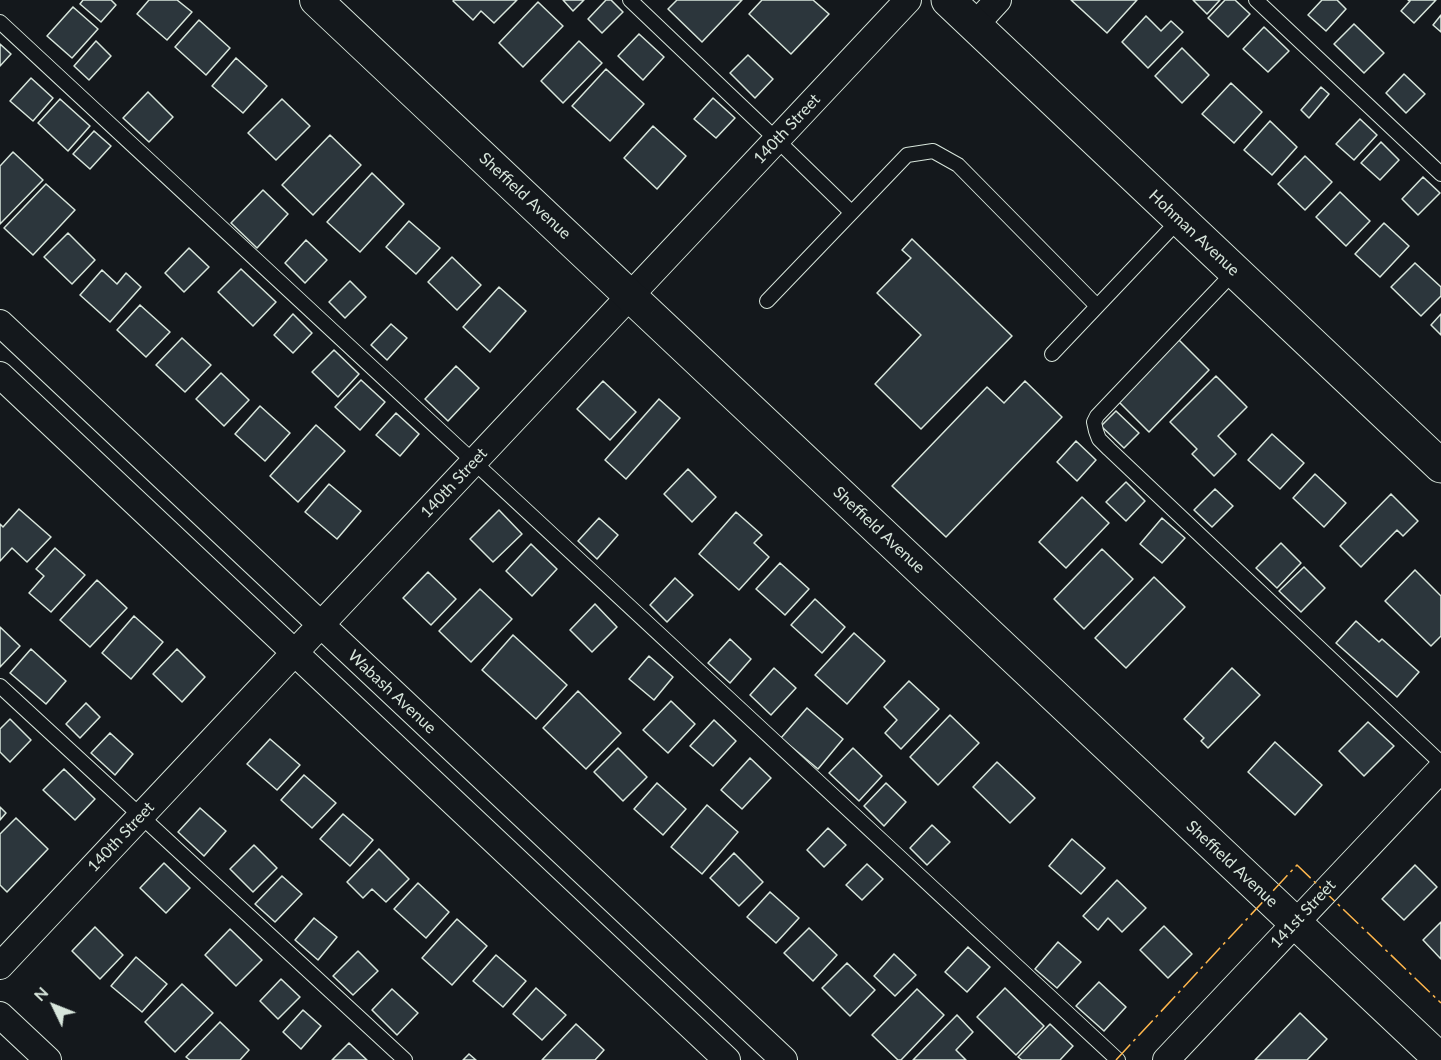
<!DOCTYPE html>
<style>
body{margin:0}
#map{position:relative;width:1441px;height:1060px;overflow:hidden;background:#14181c;font-family:Lato,sans-serif}
canvas{display:block}
.north{position:absolute;left:24px;top:976px;width:60px;height:60px;-webkit-text-stroke:4px #14181c;paint-order:stroke;rotate:313deg;font-size:16px;font-weight:700;line-height:24px;text-align:center;color:#d8e6dc}
.north::after{content:'';display:block;margin:auto;width:21px;height:27px;background:#d8e6dc;clip-path:polygon(50% 0,100% 100%,50% 72%,0 100%)}
</style>
<div id="map">
<canvas width="1441" height="1060"></canvas>
<div class="north">N</div>
</div>
<script>
const ctx = document.querySelector('canvas').getContext('2d');
ctx.lineJoin = 'round';
function fillPath(path, color) { ctx.fillStyle = color; ctx.fill(path, 'evenodd'); }
const poly = rows => new Path2D(rows.map(r => 'M' + r).join(''));
function strokePath(path, color, width, dash) { ctx.strokeStyle = color; ctx.lineWidth = width; ctx.lineCap = dash ? 'butt' : 'round'; ctx.setLineDash(dash || []); ctx.stroke(path); }
function drawText(font, color, halo, rows, align = 'center') {
  ctx.font = font + ' Lato,sans-serif'; ctx.lineWidth = 4.5; ctx.setLineDash([]); ctx.textBaseline = 'middle'; ctx.strokeStyle = halo; ctx.fillStyle = color; for (const [text, x, y, turn = 0] of rows) {
    ctx.save(); ctx.translate(x, y); ctx.rotate((+turn || 0) * Math.PI / 180); ctx.textAlign = isNaN(turn) ? turn : align; if (halo) ctx.strokeText(text, 0, 0); ctx.fillText(text, 0, 0); ctx.restore();
  }
}
const building = poly([
 [83,0,111,0,116,5,101,22,80,4,83,0],
 [149,0,177,0,192,12,167,40,137,14,149,0],
 [454,0,517,0,494,23,481,11,473,20,453,1,454,0],
 [563,0,584,0,573,11,563,0],
 [606,0,611,0,623,12,602,33,588,19,606,0],
 [677,0,742,0,702,42,668,9,677,0],
 [762,0,813,0,829,14,791,54,749,14,762,0],
 [1071,0,1137,0,1107,33,1071,0],
 [1193,0,1220,0,1207,14,1193,0],
 [1225,0,1235,0,1250,14,1228,37,1208,18,1225,0],
 [1322,0,1337,0,1346,9,1326,31,1308,15,1322,0],
 [1408,0,1436,0,1414,23,1401,11,1410,1,1408,0],
 [538,2,563,26,523,67,499,43,538,2],
 [73,7,98,29,72,58,47,36,73,7],
 [1441,15,1441,32,1433,25,1441,15],
 [1146,16,1161,31,1171,21,1183,32,1148,68,1122,42,1146,16],
 [199,20,230,48,206,75,175,47,199,20],
 [1354,24,1384,53,1364,73,1334,44,1354,24],
 [1264,27,1289,51,1268,72,1243,49,1264,27],
 [639,34,664,57,643,80,618,56,639,34],
 [96,41,111,56,89,80,74,66,96,41],
 [579,41,602,63,563,103,541,81,579,41],
 [0,44,11,54,0,66,0,44],
 [1182,48,1209,75,1182,103,1155,76,1182,48],
 [748,55,773,79,755,98,730,73,748,55],
 [236,58,267,86,243,113,212,86,236,58],
 [606,69,644,104,610,141,572,106,606,69],
 [1404,74,1425,94,1406,113,1386,93,1404,74],
 [31,78,53,98,33,121,10,101,31,78],
 [1231,83,1262,112,1234,143,1202,114,1231,83],
 [1321,87,1329,94,1309,118,1301,110,1321,87],
 [148,92,173,117,149,142,123,118,148,92],
 [713,98,735,118,716,138,694,119,713,98],
 [60,99,90,126,68,151,38,123,60,99],
 [282,99,310,126,276,160,248,133,282,99],
 [1360,119,1377,135,1354,160,1336,144,1360,119],
 [1270,121,1297,147,1272,175,1244,150,1270,121],
 [653,126,686,156,657,189,624,158,653,126],
 [94,131,111,146,90,169,73,154,94,131],
 [330,135,361,165,313,215,282,185,330,135],
 [1381,142,1399,160,1380,180,1361,163,1381,142],
 [13,152,43,180,0,224,0,166,13,152],
 [1305,156,1332,182,1305,210,1278,184,1305,156],
 [372,173,404,204,360,252,327,222,372,173],
 [1423,177,1440,193,1418,215,1402,199,1423,177],
 [46,184,75,210,33,255,4,228,46,184],
 [263,190,288,214,257,248,231,223,263,190],
 [1340,192,1370,221,1346,246,1316,217,1340,192],
 [409,221,440,248,416,274,386,247,409,221],
 [1384,223,1409,246,1380,277,1355,254,1384,223],
 [68,233,95,260,72,284,44,257,68,233],
 [912,239,1012,336,921,429,875,384,921,335,877,293,911,258,902,250,912,239],
 [306,240,327,260,305,283,285,263,306,240],
 [189,248,209,267,184,292,165,273,189,248],
 [452,257,481,285,457,310,428,282,452,257],
 [1415,263,1441,287,1441,296,1421,316,1391,287,1415,263],
 [241,269,276,302,253,326,218,292,241,269],
 [102,270,117,284,126,273,141,287,110,322,80,295,102,270],
 [350,281,366,297,345,318,329,302,350,281],
 [499,287,526,311,490,352,463,327,499,287],
 [140,305,170,332,146,357,117,330,140,305],
 [293,314,312,333,293,353,274,335,293,314],
 [1441,314,1441,335,1431,325,1441,314],
 [391,324,407,338,387,360,371,345,391,324],
 [182,338,211,365,185,392,156,365,182,338],
 [1178,339,1209,370,1149,432,1118,401,1178,339],
 [334,350,359,374,338,397,312,372,334,350],
 [456,366,479,388,448,421,425,399,456,366],
 [221,373,249,400,224,426,196,399,221,373],
 [1216,376,1247,407,1218,436,1236,454,1214,476,1192,454,1197,449,1170,422,1216,376],
 [361,380,385,402,360,430,335,407,361,380],
 [603,381,636,412,610,440,577,409,603,381],
 [1025,381,1062,417,946,537,892,486,987,387,1004,403,1025,381],
 [659,399,680,418,626,479,605,460,659,399],
 [260,406,290,433,265,461,235,434,260,406],
 [1116,411,1139,433,1124,448,1101,426,1116,411],
 [396,413,419,434,400,456,376,435,396,413],
 [316,425,345,451,298,502,270,476,316,425],
 [1272,434,1304,463,1280,489,1248,460,1272,434],
 [1076,441,1096,460,1077,481,1057,462,1076,441],
 [688,469,716,497,692,522,664,494,688,469],
 [1315,474,1346,503,1324,527,1293,498,1315,474],
 [1126,482,1145,501,1126,521,1106,502,1126,482],
 [329,484,361,511,337,539,305,512,329,484],
 [1215,489,1233,506,1212,527,1194,510,1215,489],
 [1391,494,1418,521,1403,536,1397,530,1361,567,1340,546,1391,494],
 [1082,497,1109,523,1066,568,1039,542,1082,497],
 [19,509,51,537,27,562,12,548,0,561,0,524,3,527,19,509],
 [499,510,522,534,493,562,470,539,499,510],
 [736,512,762,535,754,543,769,557,739,590,699,554,736,512],
 [599,518,618,535,597,559,578,541,599,518],
 [1162,518,1185,538,1162,563,1140,544,1162,518],
 [1281,543,1301,563,1277,588,1256,568,1281,543],
 [531,544,557,569,532,596,506,571,531,544],
 [55,548,85,575,51,612,29,593,44,576,36,569,55,548],
 [1102,549,1133,579,1084,629,1054,599,1102,549],
 [780,563,809,589,785,615,756,589,780,563],
 [1304,567,1325,588,1301,612,1279,591,1304,567],
 [1415,570,1441,596,1441,636,1431,646,1385,601,1415,570],
 [428,572,456,599,431,625,403,598,428,572],
 [1154,577,1185,607,1126,668,1095,638,1154,577],
 [675,578,693,595,667,622,650,605,675,578],
 [97,580,127,608,90,647,60,620,97,580],
 [480,589,512,619,471,662,439,631,480,589],
 [815,599,845,627,822,653,791,625,815,599],
 [595,604,617,627,592,652,570,630,595,604],
 [134,616,163,642,131,679,102,653,134,616],
 [1356,621,1379,642,1382,639,1419,672,1397,697,1336,643,1356,621],
 [0,627,20,646,0,667,0,627],
 [854,633,885,661,847,704,815,675,854,633],
 [513,635,567,685,536,719,482,670,513,635],
 [730,639,751,659,730,683,708,663,730,639],
 [31,649,66,681,46,704,10,673,31,649],
 [177,649,205,677,182,702,153,674,177,649],
 [649,656,673,677,654,700,629,679,649,656],
 [774,668,796,688,771,715,750,695,774,668],
 [1232,668,1260,695,1208,748,1201,741,1204,738,1184,719,1232,668],
 [909,681,939,709,901,749,885,733,897,720,884,707,909,681],
 [578,691,621,733,586,769,543,728,578,691],
 [671,701,695,724,668,753,643,730,671,701],
 [86,703,100,717,80,738,66,724,86,703],
 [807,708,843,739,818,769,781,738,807,708],
 [950,715,979,743,938,785,910,757,950,715],
 [10,719,31,740,10,762,0,752,0,729,10,719],
 [714,720,736,741,713,766,690,746,714,720],
 [1368,722,1394,746,1364,776,1339,751,1368,722],
 [110,733,133,754,115,775,91,753,110,733],
 [270,739,300,765,277,790,247,764,270,739],
 [1275,742,1322,785,1295,815,1248,772,1275,742],
 [618,748,647,777,623,801,594,772,618,748],
 [853,748,882,776,859,801,829,773,853,748],
 [750,758,771,778,742,809,721,790,750,758],
 [997,762,1035,798,1010,823,973,787,997,762],
 [64,769,95,799,75,820,43,790,64,769],
 [304,775,336,803,312,828,281,800,304,775],
 [657,783,686,809,663,835,634,809,657,783],
 [886,783,906,802,884,826,864,806,886,783],
 [707,805,738,832,702,874,671,847,707,805],
 [0,807,6,813,0,820,0,807],
 [200,808,226,831,204,856,178,832,200,808],
 [343,814,373,840,350,866,320,839,343,814],
 [16,818,48,849,7,892,0,885,0,834,16,818],
 [932,825,950,842,927,865,910,848,932,825],
 [828,828,846,845,824,867,807,850,828,828],
 [1072,839,1105,868,1081,894,1049,866,1072,839],
 [254,845,277,868,253,892,230,869,254,845],
 [379,849,409,879,386,902,372,889,363,898,347,882,379,849],
 [734,853,763,882,739,906,710,878,734,853],
 [164,863,190,888,166,913,140,888,164,863],
 [867,864,883,879,862,900,846,885,867,864],
 [1415,865,1437,887,1404,920,1382,899,1415,865],
 [282,876,302,894,275,922,255,904,282,876],
 [1117,880,1146,908,1122,932,1108,918,1098,930,1083,916,1117,880],
 [418,883,449,912,426,938,394,909,418,883],
 [770,892,799,918,776,943,747,917,770,892],
 [314,918,337,937,318,960,295,940,314,918],
 [457,919,487,946,452,985,422,958,457,919],
 [1441,922,1441,959,1423,940,1441,922],
 [1164,926,1192,954,1168,978,1140,950,1164,926],
 [95,927,123,955,100,979,72,951,95,927],
 [809,928,837,955,813,981,784,953,809,928],
 [230,929,262,960,236,986,205,955,230,929],
 [1058,942,1081,962,1057,988,1035,969,1058,942],
 [968,947,990,967,967,992,945,972,968,947],
 [358,951,378,971,353,995,333,976,358,951],
 [894,954,916,975,895,996,874,976,894,954],
 [496,955,526,981,503,1007,473,981,496,955],
 [136,957,167,984,142,1012,111,986,136,957],
 [847,963,875,990,850,1016,822,988,847,963],
 [281,979,300,997,278,1019,260,1001,281,979],
 [1099,982,1126,1007,1104,1031,1076,1006,1099,982],
 [182,984,213,1013,175,1052,145,1022,182,984],
 [536,988,566,1015,542,1040,513,1014,536,988],
 [1005,988,1044,1026,1016,1055,977,1017,1005,988],
 [392,989,418,1013,397,1035,372,1010,392,989],
 [917,989,944,1015,901,1060,898,1060,872,1035,917,989],
 [303,1010,321,1026,301,1049,283,1032,303,1010],
 [1300,1013,1327,1039,1307,1060,1255,1060,1300,1013],
 [957,1015,973,1032,956,1050,966,1060,913,1060,957,1015],
 [220,1022,249,1050,240,1060,190,1060,186,1057,220,1022],
 [576,1024,604,1050,595,1060,542,1060,576,1024],
 [1050,1024,1073,1046,1060,1060,1022,1060,1018,1057,1050,1024],
 [349,1043,367,1060,332,1060,349,1043],
 [469,1054,476,1060,463,1060,469,1054]
]);
const service = poly([
 [630,0,777,140,851,212],
 [1256,0,1441,174],
 [0,22,1118,1060],
 [1235,271,1097,416,1094,422,1096,431,1099,439,1109,449,1441,763],
 [767,301,907,155,933,151,958,165,1097,306],
 [1052,354,1180,219],
 [0,686,405,1060]
]);
const minor = poly([
 [975,25,998,0],
 [0,323,784,1060],
 [0,375,727,1060],
 [0,966,908,0],
 [0,1015,48,1060],
 [1166,1060,1441,769]
]);
const tertiary = poly([
 [316,0,1441,1060]
]);
const secondary = poly([
 [948,0,1441,466]
]);
const power = poly([
 [1116,1060,1297,865,1441,1003]
]);
const streetNames = [
 ["140th Street",787,129,-47],
 ["Sheffield Avenue",525,196,43],
 ["Hohman Avenue",1194,233,43],
 ["140th Street",454,483,-47],
 ["Sheffield Avenue",879,530,43],
 ["Wabash Avenue",392,692,43],
 ["140th Street",121,837,-47],
 ["Sheffield Avenue",1232,864,43],
 ["141st Street",1303,914,-47]
];
fillPath(building, '#2c363c');
strokePath(building, '#d8e6dc', 1.5);
strokePath(service, '#d8e6dc', 16);
strokePath(minor, '#d8e6dc', 28);
strokePath(tertiary, '#d8e6dc', 34);
strokePath(secondary, '#d8e6dc', 35);
strokePath(service, '#14181c', 14);
strokePath(minor, '#14181c', 26);
strokePath(tertiary, '#14181c', 32);
strokePath(secondary, '#14181c', 33);
strokePath(power, '#ffb74d', 1.5, [21, 4.5, 3, 4.5]);
drawText('16px', '#d8e6dc', '#14181c', streetNames);
</script>
